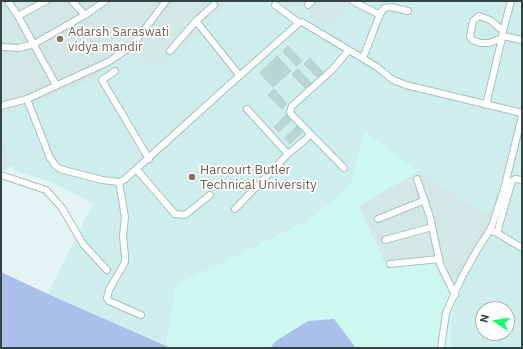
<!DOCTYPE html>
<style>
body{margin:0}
#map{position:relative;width:523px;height:349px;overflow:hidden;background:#e4f4f2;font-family:"IBM Plex Sans",sans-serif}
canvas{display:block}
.frame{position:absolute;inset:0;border:2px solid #344643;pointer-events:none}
.north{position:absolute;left:475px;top:301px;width:40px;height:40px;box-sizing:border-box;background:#fff;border:1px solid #aeb5b4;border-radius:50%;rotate:283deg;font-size:11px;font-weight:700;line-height:16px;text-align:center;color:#344643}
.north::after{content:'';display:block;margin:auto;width:14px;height:18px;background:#10ff66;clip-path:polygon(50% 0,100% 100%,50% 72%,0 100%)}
</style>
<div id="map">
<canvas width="523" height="349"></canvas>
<div class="frame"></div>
<div class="north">N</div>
</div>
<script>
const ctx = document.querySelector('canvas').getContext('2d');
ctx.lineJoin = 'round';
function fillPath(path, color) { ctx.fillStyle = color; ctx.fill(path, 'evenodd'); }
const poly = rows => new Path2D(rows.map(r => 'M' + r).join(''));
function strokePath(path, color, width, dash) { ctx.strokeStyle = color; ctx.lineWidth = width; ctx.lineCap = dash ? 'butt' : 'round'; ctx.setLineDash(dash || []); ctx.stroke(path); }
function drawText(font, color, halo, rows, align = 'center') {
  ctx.font = font + ' "IBM Plex Sans",sans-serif'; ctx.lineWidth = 3.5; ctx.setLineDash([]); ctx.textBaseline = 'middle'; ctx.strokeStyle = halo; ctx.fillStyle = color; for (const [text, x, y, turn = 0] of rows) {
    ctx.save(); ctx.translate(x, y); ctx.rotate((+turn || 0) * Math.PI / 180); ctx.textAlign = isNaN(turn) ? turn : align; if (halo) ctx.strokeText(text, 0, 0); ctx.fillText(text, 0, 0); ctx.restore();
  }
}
const residential = poly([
 [1,1,522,1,522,283,483,309,459,348,384,348,384,282,301,176,74,159,12,166,1,171]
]);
const commercial = poly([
 [364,131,419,171,359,206,386,265,434,263,440,276,456,302,451,320,451,348,171,348,166,345,176,285,311,219,350,184]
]);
const education = poly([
 [231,1,264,1,266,3,269,1,281,1,288,7,295,2,311,13,309,17,329,28,353,1,522,1,522,99,491,217,442,188,364,131,350,184,311,219,176,285,166,345,48,294,93,203,51,182,14,171,1,135,1,115,32,105,91,79,135,50,154,67,168,60,186,45],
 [522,125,522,348,451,348,451,320,461,286,497,222],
 [483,309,507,309,507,333,483,333]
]);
const green = poly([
 [1,272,48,294,171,348,1,348],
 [334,319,356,348,270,348,276,341,308,321]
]);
const building = poly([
 [288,46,302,61,296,66,283,51,288,46],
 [277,56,291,71,273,87,260,73,277,56],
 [310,58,323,72,317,77,304,64,310,58],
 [298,69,311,83,305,88,292,74,298,69],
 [274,89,287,104,282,109,268,95,274,89],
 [286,115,291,120,279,132,274,127,286,115],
 [297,126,302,132,290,144,285,138,297,126]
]);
const minor = poly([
 [8,1,18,16,56,85],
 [72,1,85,15],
 [353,1,380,15],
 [275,5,299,23],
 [308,5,312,1],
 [18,16,46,1],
 [196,21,214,5],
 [503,31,511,1],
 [503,36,522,40],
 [1,47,19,48,34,44,85,15,105,1],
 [170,51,196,21,240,76],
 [363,58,380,14,384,8,391,7,408,11],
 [115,71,102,80,149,159],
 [27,99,50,158,55,165,60,169,102,180,119,182,124,180,228,86,299,23,302,22,377,67,393,80,406,85,522,113],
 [486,105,502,38,503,31,490,20,479,16,473,21,470,37,472,40,481,43,489,43,502,38],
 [1,106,27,99,108,62,132,46,166,1],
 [247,109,288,154],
 [344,168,291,114,290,112,292,106,332,70,349,50],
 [137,170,175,214,185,215,210,195],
 [1,175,46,190,62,208,83,244,107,270],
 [417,179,430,217,440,264,455,295],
 [119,182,125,217,123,236,125,256,125,262,109,290,107,298,109,301,141,315],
 [235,209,288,154,307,138,310,134],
 [378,219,425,200],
 [490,230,497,233,512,181,515,179,522,180],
 [497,233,522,248],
 [385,240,432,227],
 [390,264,439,259],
 [441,348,446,313,462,277,477,250,490,230,493,223,504,189,522,116]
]);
const markers = [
 [60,39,4,"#8d6e63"],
 [192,177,4,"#8d6e63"]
];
const educationNames = [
 ["Adarsh Saraswati",68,32],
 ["vidya mandir",68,47],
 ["Harcourt Butler",200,170],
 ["Technical University",200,185]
];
fillPath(residential, '#d2e8e6');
fillPath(commercial, '#cdf8ef');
fillPath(education, '#cdeeec');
fillPath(green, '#aac0eb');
fillPath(building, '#b9d6d1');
strokePath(building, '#acd1cb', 1);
strokePath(minor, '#a6c0bc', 8);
strokePath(minor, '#fff', 6);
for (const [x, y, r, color] of markers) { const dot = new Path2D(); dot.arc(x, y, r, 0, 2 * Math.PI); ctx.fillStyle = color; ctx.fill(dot); strokePath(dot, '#fff', 1.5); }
drawText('13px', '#785e54', '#fff', educationNames, 'left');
</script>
